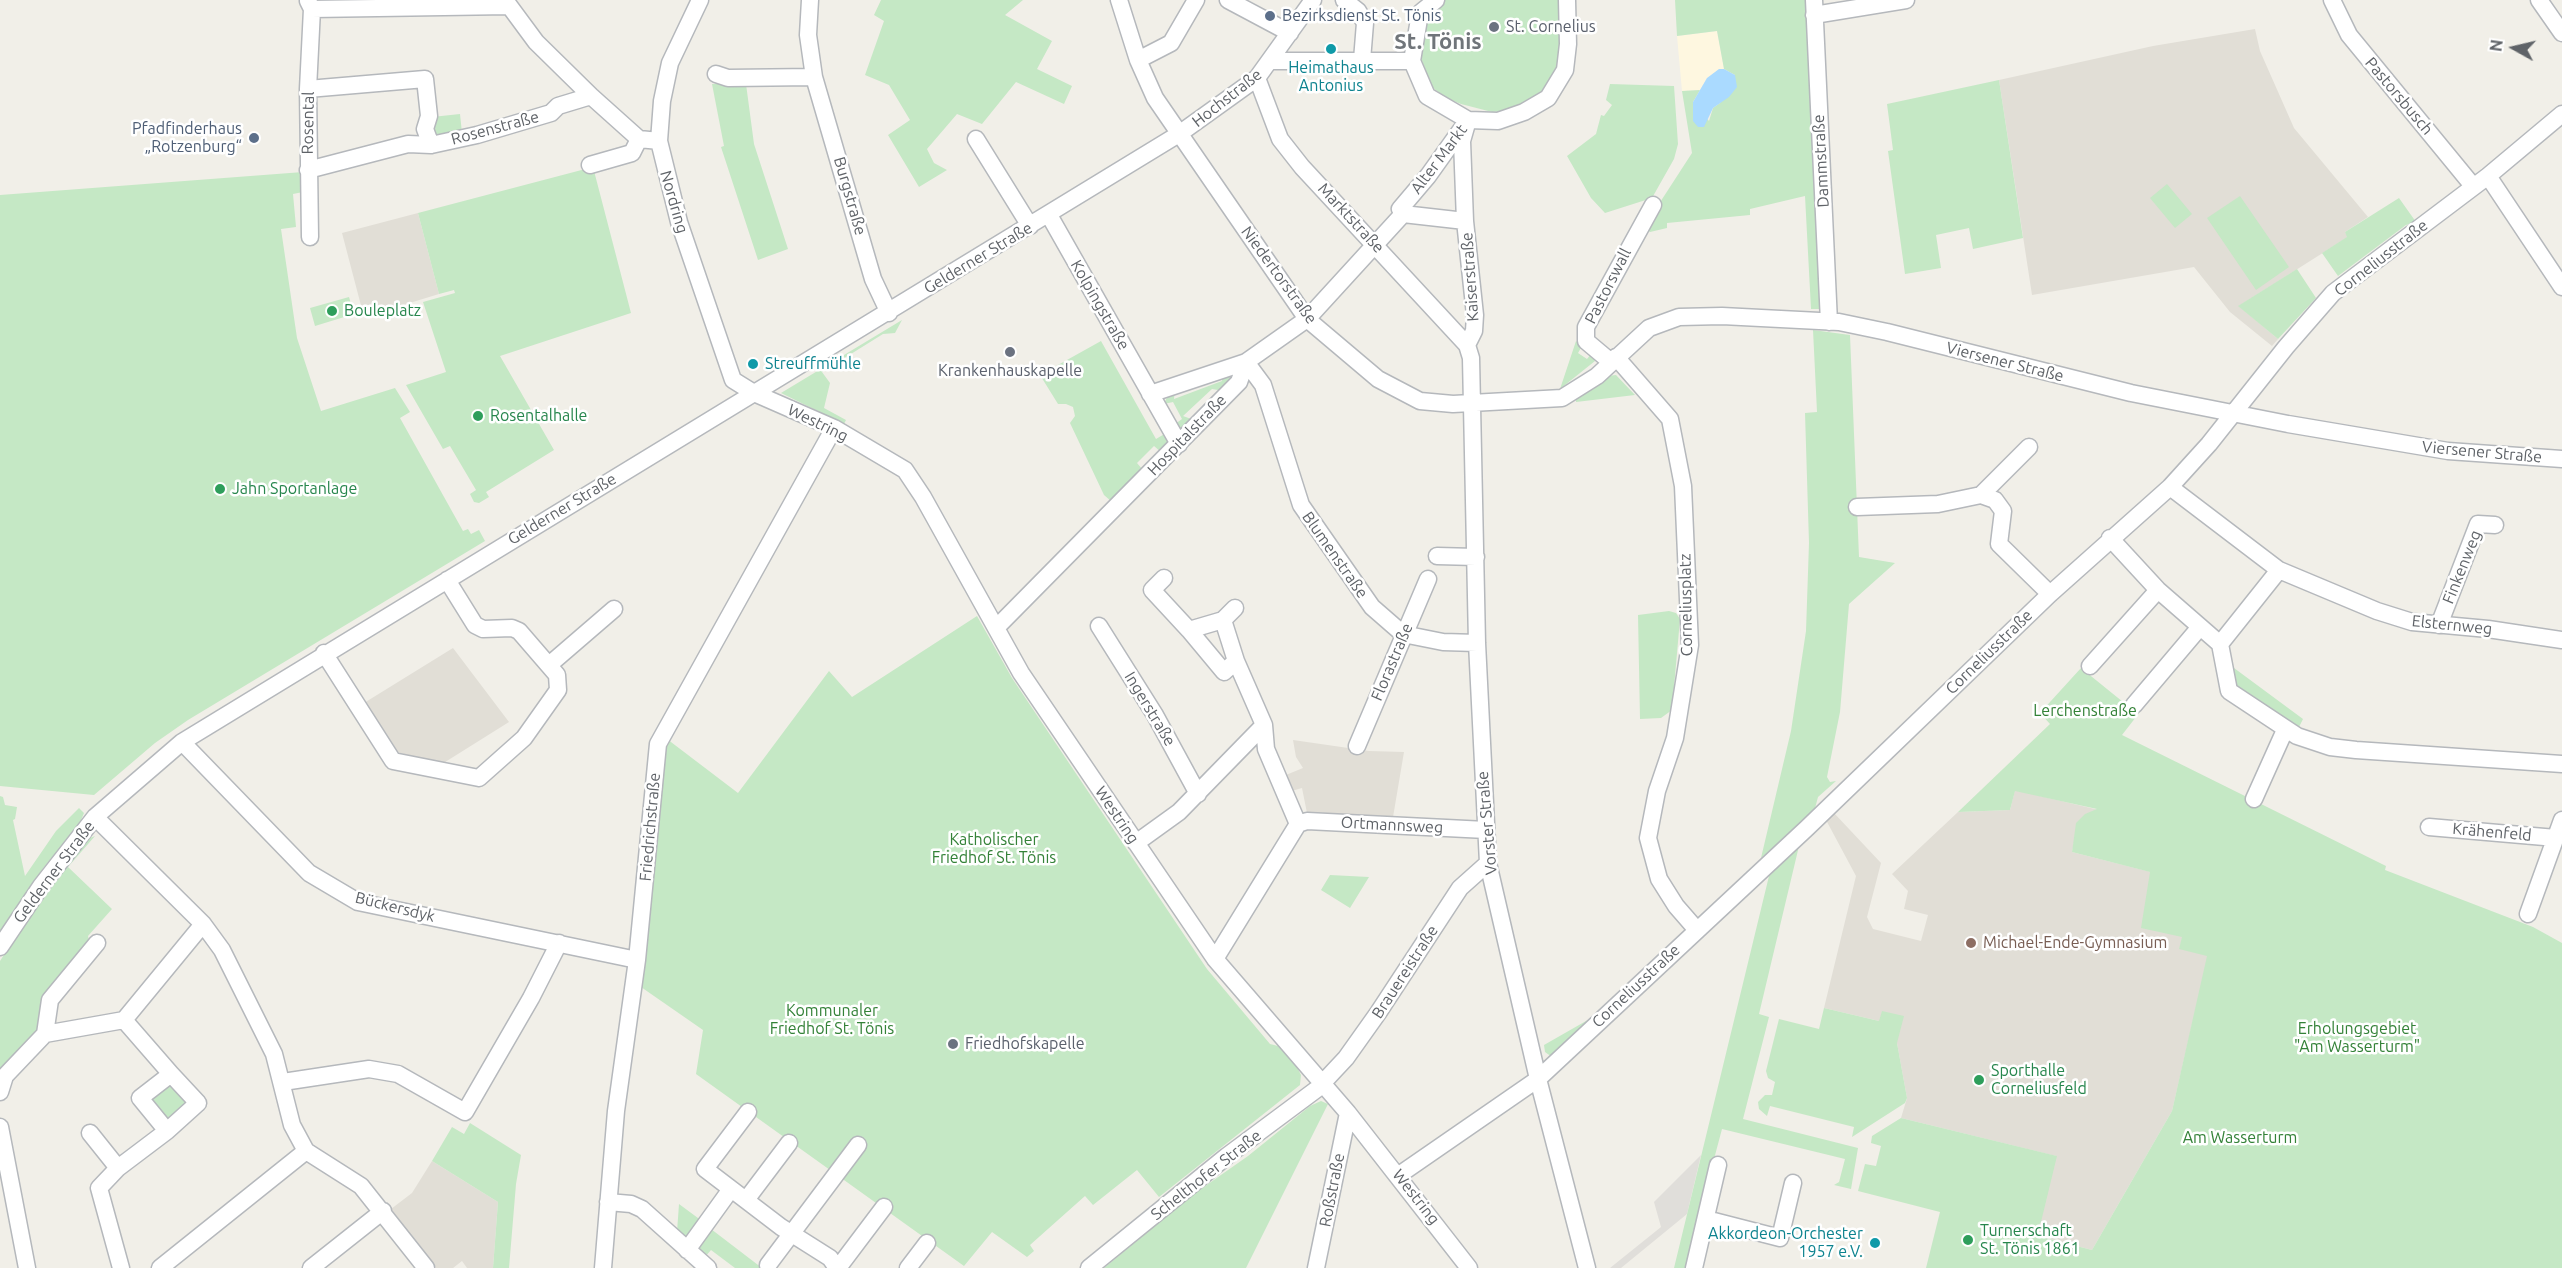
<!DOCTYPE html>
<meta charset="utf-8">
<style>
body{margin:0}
#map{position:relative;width:2562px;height:1268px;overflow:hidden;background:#f1efe8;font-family:Ubuntu,sans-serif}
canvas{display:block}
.north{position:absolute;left:2484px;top:18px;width:60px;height:60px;-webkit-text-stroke:4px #fff;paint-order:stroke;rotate:278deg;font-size:16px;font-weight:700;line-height:24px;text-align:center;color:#5f6368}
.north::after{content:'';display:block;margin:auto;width:21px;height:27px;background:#5f6368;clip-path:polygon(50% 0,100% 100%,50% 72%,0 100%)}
</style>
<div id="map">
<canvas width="2562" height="1268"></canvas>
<div class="north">N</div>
</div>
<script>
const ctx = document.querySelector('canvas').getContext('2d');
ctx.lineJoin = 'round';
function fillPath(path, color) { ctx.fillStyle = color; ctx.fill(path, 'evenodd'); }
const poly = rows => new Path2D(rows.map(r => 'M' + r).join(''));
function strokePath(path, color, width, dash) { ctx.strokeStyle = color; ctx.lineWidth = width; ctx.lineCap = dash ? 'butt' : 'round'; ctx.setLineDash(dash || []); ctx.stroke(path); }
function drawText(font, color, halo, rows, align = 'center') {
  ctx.font = font + ' Ubuntu,sans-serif'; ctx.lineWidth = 5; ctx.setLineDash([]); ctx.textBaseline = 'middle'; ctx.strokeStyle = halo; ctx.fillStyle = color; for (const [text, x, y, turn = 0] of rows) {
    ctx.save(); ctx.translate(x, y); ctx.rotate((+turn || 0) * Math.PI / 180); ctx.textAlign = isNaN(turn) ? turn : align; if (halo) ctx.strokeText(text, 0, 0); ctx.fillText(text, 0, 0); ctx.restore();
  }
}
const commercial = poly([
 [1717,31,1724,69,1707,78,1700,90,1682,91,1677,36]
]);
const industrial = poly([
 [1701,1155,1687,1214,1621,1268,1610,1268,1661,1227,1654,1202]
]);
const education = poly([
 [2255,29,2260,51,2294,128,2368,217,2345,232,2348,237,2239,306,2278,339,2272,346,2230,312,2194,267,2032,295,1999,80,2153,46],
 [418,213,439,294,364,317,342,233],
 [453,648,509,722,442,764,397,752,364,703],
 [1293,740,1369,751,1404,752,1392,823,1308,818,1302,788,1288,792,1281,777,1303,768,1296,757],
 [2015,790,2099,810,2076,833,2072,852,2151,872,2182,937,2208,956,2172,1111,2092,1250,2030,1234,2056,1156,1901,1118,1907,1098,1897,1043,1879,1021,1824,1008,1856,876,1826,820,1834,813,1881,863,1867,917,1873,929,1921,941,1928,915,1904,909,1908,891,1892,874,1958,812,2010,810],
 [432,1161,498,1202,493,1268,467,1268,462,1261,453,1268,436,1268,391,1209,412,1193]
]);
const green = poly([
 [881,0,1023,0,1005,15,1052,41,1037,69,1072,86,1064,104,1016,82,982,124,957,114,927,149,934,163,947,170,919,187,888,135,910,120,889,85,865,75,884,21,874,15],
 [1442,0,1564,0,1560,63,1544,90,1524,105,1506,111,1492,112,1461,104,1444,97,1432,87,1421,58,1425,20],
 [1675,0,1807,0,1823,309,1811,309,1805,196,1750,209,1750,215,1667,223,1667,228,1650,232,1644,227,1692,153,1682,91,1700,90,1693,102,1709,121,1713,108,1720,103,1735,75,1724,69,1717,31,1677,36],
 [1999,80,2023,238,1973,249,1969,228,1936,235,1941,268,1905,274,1888,151,1893,150,1887,104],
 [712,84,746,84,754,144,788,249,758,260,721,147,724,146],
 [1610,84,1674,86,1678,144,1674,159,1652,198,1605,213,1591,198,1567,156,1596,134,1601,115,1604,116,1612,105,1606,100],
 [460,114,462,133,432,138,432,117],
 [593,167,631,313,500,356,554,450,486,492,489,497,479,503,474,502,470,494,476,490,450,446,443,449,406,385,446,372,423,302,455,293,454,290,439,294,418,213],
 [303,172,303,192,293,194,296,227,281,229,297,338,321,411,395,388,410,412,400,418,463,531,468,529,471,534,479,530,485,541,188,720,155,743,94,795,0,786,0,195],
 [2167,184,2192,214,2175,228,2150,198],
 [2240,196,2289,267,2256,290,2207,218],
 [2399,198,2416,222,2406,225,2338,276,2322,253,2347,237,2345,232],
 [2297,269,2316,298,2278,339,2238,306],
 [349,297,354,314,315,326,310,308],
 [902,320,895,333,883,334,822,372,830,383,824,408,846,420,844,424,781,393],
 [1813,330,1850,335,1859,557,1895,563,1849,604,1840,712,1827,777,1830,782,1836,781,1818,797,1814,812,1761,858,1791,731,1806,631,1809,543,1805,413,1817,412],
 [1101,341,1156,439,1166,433,1169,441,1161,452,1154,446,1137,463,1143,470,1112,502,1104,495,1070,423,1075,416,1073,407,1066,404,1058,404,1040,375],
 [1576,341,1582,346,1578,353,1587,359,1592,353,1595,361,1560,389],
 [1223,371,1236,375,1224,391,1212,389,1183,416,1194,420,1184,429,1178,428,1175,424,1182,419,1173,402,1164,404,1168,395,1175,389,1174,399,1222,381],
 [1616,375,1635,395,1576,402,1576,398,1607,376],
 [1669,611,1676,613,1680,619,1672,710,1661,718,1640,719,1638,615],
 [977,616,1012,678,1207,969,1270,1044,1278,1046,1296,1065,1301,1075,1300,1085,1159,1197,1137,1170,1093,1205,1085,1196,1030,1245,1034,1251,1027,1257,992,1232,964,1266,696,1074,703,1030,641,987,667,739,738,793,829,671,852,697],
 [2081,668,2128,706,2126,709,2136,717,2122,735,2386,866,2385,870,2533,927,2562,943,2562,1268,1926,1268,1940,1212,1858,1191,1865,1164,1876,1166,1881,1146,1871,1143,1872,1136,1901,1118,2057,1156,2041,1222,2030,1234,2092,1250,2172,1111,2207,956,2179,949,2182,937,2141,928,2150,872,2072,852,2076,823,2085,814,2097,809,2015,791,2010,810,1958,812,2050,724,2040,713],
 [2234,668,2303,719,2298,729,2236,689,2231,670],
 [0,796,3,797,5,805,17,807,15,819,13,820,25,876,56,831,79,808,84,813,79,825,44,867,0,934],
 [95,836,68,867,112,909,88,936,90,944,41,1026,0,1073,0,961,48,886,82,841],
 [1799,846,1759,1014,1769,1017,1743,1119,1858,1148,1851,1189,1834,1185,1839,1182,1845,1159,1722,1129,1685,1268,1674,1268,1769,876],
 [1330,875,1369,877,1350,908,1321,890],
 [1824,1008,1879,1021,1882,1011,1904,1016,1897,1043,1907,1098,1905,1103,1852,1137,1854,1127,1770,1106,1767,1116,1759,1109,1758,1102,1765,1095,1772,1095,1775,1082,1768,1078,1766,1071,1779,1019,1819,1029],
 [1593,1017,1552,1057,1545,1052,1544,1045],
 [170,1083,176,1086,188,1104,166,1122,150,1108,152,1094],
 [1321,1101,1328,1104,1246,1268,1104,1268,1191,1196,1248,1156,1310,1106],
 [470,1123,521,1155,516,1184,509,1268,493,1268,498,1202,432,1161,452,1127,464,1134],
 [679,1204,702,1221,692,1234,686,1237,677,1232],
 [711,1229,762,1268,735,1268,711,1250,705,1257,698,1249]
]);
const water = poly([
 [1719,69,1724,69,1735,75,1737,87,1729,97,1713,108,1704,127,1698,127,1693,121,1693,102,1707,78]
]);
const minor = poly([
 [505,0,536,42,591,96,639,139,659,141],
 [700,0,670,63,662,101,659,141,679,222,733,380,754,393,834,428,905,470,923,497,1021,673,1215,959,1348,1113,1469,1268],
 [810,0,808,35,814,77,873,279,889,313],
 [1119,0,1138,60,1155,98,1307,319,1378,379,1420,401,1453,404,1562,398,1597,376,1649,328,1679,317,1722,316,1839,322,1887,332,2131,393,2288,424,2448,451,2562,459],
 [1228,0,1290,33],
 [1344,0,1358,11,1365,23,1362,60],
 [1436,0,1420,13,1412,61,1427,96,1468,120,1498,121,1524,112,1548,98,1565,70,1568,44,1567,0],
 [1814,0,1829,322],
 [2332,0,2349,35,2473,186],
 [2539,0,2562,33],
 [308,1,312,9,509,6],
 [1814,15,1906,0],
 [1138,60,1171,43,1196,0],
 [1271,61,1412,61],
 [716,74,728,78,814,77],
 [1257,78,1280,139,1302,167,1467,345],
 [308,89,425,79,429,116,425,129,431,145],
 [976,139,1030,226],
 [590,165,632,153,639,139],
 [308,170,408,144,431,145,477,135,551,113,558,106,591,96],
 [2488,176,2562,287],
 [1403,214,1400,209,1428,176,1468,120,1462,141,1465,221,1475,315,1474,331,1467,345,1471,358,1477,643,1488,863,1538,1079,1587,1268],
 [1049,215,1179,444],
 [310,237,308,89,312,9],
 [1616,357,1670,419,1683,486,1690,645,1675,738,1657,791,1648,838,1659,879,1676,906,1696,929],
 [1611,362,1586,341,1586,327,1653,205],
 [1150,394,1246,362,1263,385,1301,505,1372,607,1403,634,1443,642,1477,643],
 [2029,447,1981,495,1995,500,2003,511,1999,544,2050,594],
 [2170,487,2279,570,2377,611,2412,622,2488,629,2562,640],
 [1857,507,1938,504,1981,495],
 [2110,538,2158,590,2220,644,2229,691,2297,736,2330,747,2356,750,2562,764],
 [1437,556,1476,557],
 [1164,578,1152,590,1189,630,1223,620],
 [1235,608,1223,620,1236,661,1264,725,1266,749,1298,824],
 [2439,625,2478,524,2495,525],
 [1099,626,1155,715,1198,794],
 [996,628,1239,382,1246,362,1307,319,1403,214,1465,221],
 [1189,630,1224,672,1236,661],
 [2220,644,2279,570],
 [324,653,393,761,479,778,524,738,558,690,557,675,519,631,512,628,483,629,475,625,447,580],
 [549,665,614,609],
 [2090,666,2158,590],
 [2134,705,2200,627],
 [182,742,309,873,358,902,637,960],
 [1357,746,1428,579],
 [2254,799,2285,730],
 [95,817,203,924,222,950,274,1054,292,1125,306,1151,361,1186,426,1268],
 [2429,827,2556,838],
 [1136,843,1179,812,1264,725],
 [2528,914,2562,820],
 [0,947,41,886,95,817,182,742,1179,134,1257,78,1313,0],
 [1215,959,1298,824,1307,821,1486,830],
 [124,1020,171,1074,140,1098,167,1131],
 [45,1034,50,1000,97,943],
 [283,1082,369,1069,398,1074,465,1112,531,998,559,943],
 [0,1092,5,1076,45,1034,124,1020,203,924],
 [748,1112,705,1169,781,1227,830,1258,837,1268],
 [0,1127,27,1268],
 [90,1133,118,1168],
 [1399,1175,1538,1079,1807,828,2050,594,2170,487,2209,444,2286,347,2333,293,2488,176,2562,114],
 [746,1200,789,1143],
 [608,1202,631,1204,642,1209,708,1268],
 [1706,1219,1780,1238,1793,1183],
 [687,1250,731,1189],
 [768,1265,858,1145],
 [121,1268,99,1188,118,1168,167,1131,198,1103,171,1074],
 [160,1268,306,1151],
 [311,1268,383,1211],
 [603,1268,616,1111,637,960,658,744,834,428],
 [838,1268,884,1207],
 [908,1268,927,1243],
 [1089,1268,1227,1156,1317,1089,1346,1058,1378,1013,1460,888,1488,863],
 [1316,1268,1348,1113],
 [1694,1268,1718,1165]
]);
const markers = [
 [1270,16,6,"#5c6f8a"],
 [1494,27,6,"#6b7280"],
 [1331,49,6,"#0f9aa8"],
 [254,138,6,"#5c6f8a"],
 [332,311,6,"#2e9e5b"],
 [1010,352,6,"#6b7280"],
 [753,364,6,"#0f9aa8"],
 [478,416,6,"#2e9e5b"],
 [220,489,6,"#2e9e5b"],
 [1971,943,6,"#8d6e63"],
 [953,1044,6,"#6b7280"],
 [1979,1080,6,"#2e9e5b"],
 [1968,1240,6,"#2e9e5b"],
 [1875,1243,6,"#0f9aa8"]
];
const serviceNames = [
 ["Bezirksdienst St. Tönis",1282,16],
 ["Pfadfinderhaus",242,129,"right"],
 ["„Rotzenburg“",242,147,"right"]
];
const worshipNames = [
 ["St. Cornelius",1506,27],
 ["Krankenhauskapelle",1010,371,"center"],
 ["Friedhofskapelle",965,1044]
];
const cultureNames = [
 ["Heimathaus",1331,68],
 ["Antonius",1331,86],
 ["Streuffmühle",765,364,"left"],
 ["Akkordeon-Orchester",1863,1234,"right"],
 ["1957 e.V.",1863,1252,"right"]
];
const streetNames = [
 ["Pastorsbusch",2399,96,50],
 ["Hochstraße",1227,98,-38],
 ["Rosental",308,123,-89],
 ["Rosenstraße",495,128,-15],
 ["Alter Markt",1439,159,-53],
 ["Dammstraße",1821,161,-93],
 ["Burgstraße",850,196,74],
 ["Nordring",674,202,74],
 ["Marktstraße",1351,218,47],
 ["Gelderner Straße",978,258,-31],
 ["Corneliusstraße",2381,258,-38],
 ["Niedertorstraße",1279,275,54],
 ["Kaiserstraße",1470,277,-94],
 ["Pastorswall",1608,286,-63],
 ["Kolpingstraße",1100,305,60],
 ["Viersener Straße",2005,362,14],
 ["Westring",818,423,26],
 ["Hospitalstraße",1187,435,-46],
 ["Viersener Straße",2482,452,5],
 ["Gelderner Straße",562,509,-31],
 ["Blumenstraße",1335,555,55],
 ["Finkenweg",2462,567,-68],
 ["Corneliusplatz",1686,605,-91],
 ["Elsternweg",2452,625,6],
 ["Corneliusstraße",1989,652,-44],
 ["Florastraße",1392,662,-67],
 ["Ingerstraße",1150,709,59],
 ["Westring",1117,815,56],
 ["Vorster Straße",1487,823,-95],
 ["Ortmannsweg",1392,825,3],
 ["Friedrichstraße",650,827,-85],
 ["Krähenfeld",2492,832,5],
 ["Gelderner Straße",54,872,-53],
 ["Bückersdyk",395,907,14],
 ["Brauereistraße",1405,972,-57],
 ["Corneliusstraße",1636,986,-43],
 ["Schelthofer Straße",1206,1175,-38],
 ["Roßstraße",1332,1190,-79],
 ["Westring",1416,1197,52]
];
const leisureNames = [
 ["Bouleplatz",344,311],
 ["Rosentalhalle",490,416],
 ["Jahn Sportanlage",232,489],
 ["Sporthalle",1991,1071],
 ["Corneliusfeld",1991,1089],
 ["Turnerschaft",1980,1231],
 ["St. Tönis 1861",1980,1249]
];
const parkNames = [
 ["Lerchenstraße",2085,711],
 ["Katholischer",994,840],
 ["Friedhof St. Tönis",994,858],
 ["Kommunaler",832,1011],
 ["Friedhof St. Tönis",832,1029],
 ["Erholungsgebiet",2357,1029],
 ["\"Am Wasserturm\"",2357,1047],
 ["Am Wasserturm",2240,1138]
];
const educationNames = [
 ["Michael-Ende-Gymnasium",1983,943]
];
const districtNames = [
 ["St. Tönis",1438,42]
];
fillPath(commercial, '#fef7e0');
fillPath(industrial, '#e0deda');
fillPath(education, '#e1ded6');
fillPath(green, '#c5e8c5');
fillPath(water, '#aadaff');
strokePath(minor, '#b5b8bc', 19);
strokePath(minor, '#fff', 16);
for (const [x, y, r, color] of markers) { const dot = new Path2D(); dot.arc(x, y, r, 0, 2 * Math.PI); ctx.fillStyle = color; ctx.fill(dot); strokePath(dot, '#fff', 2); }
drawText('16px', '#4e5e75', '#fff', serviceNames, 'left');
drawText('16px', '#5b616d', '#fff', worshipNames, 'left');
drawText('16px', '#0d838f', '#fff', cultureNames);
drawText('16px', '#5f6368', '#fff', streetNames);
drawText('16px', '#27864d', '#fff', leisureNames, 'left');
drawText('16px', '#348238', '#fff', parkNames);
drawText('16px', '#785e54', '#fff', educationNames, 'left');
drawText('bold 22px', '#70757a', '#fff', districtNames);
</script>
